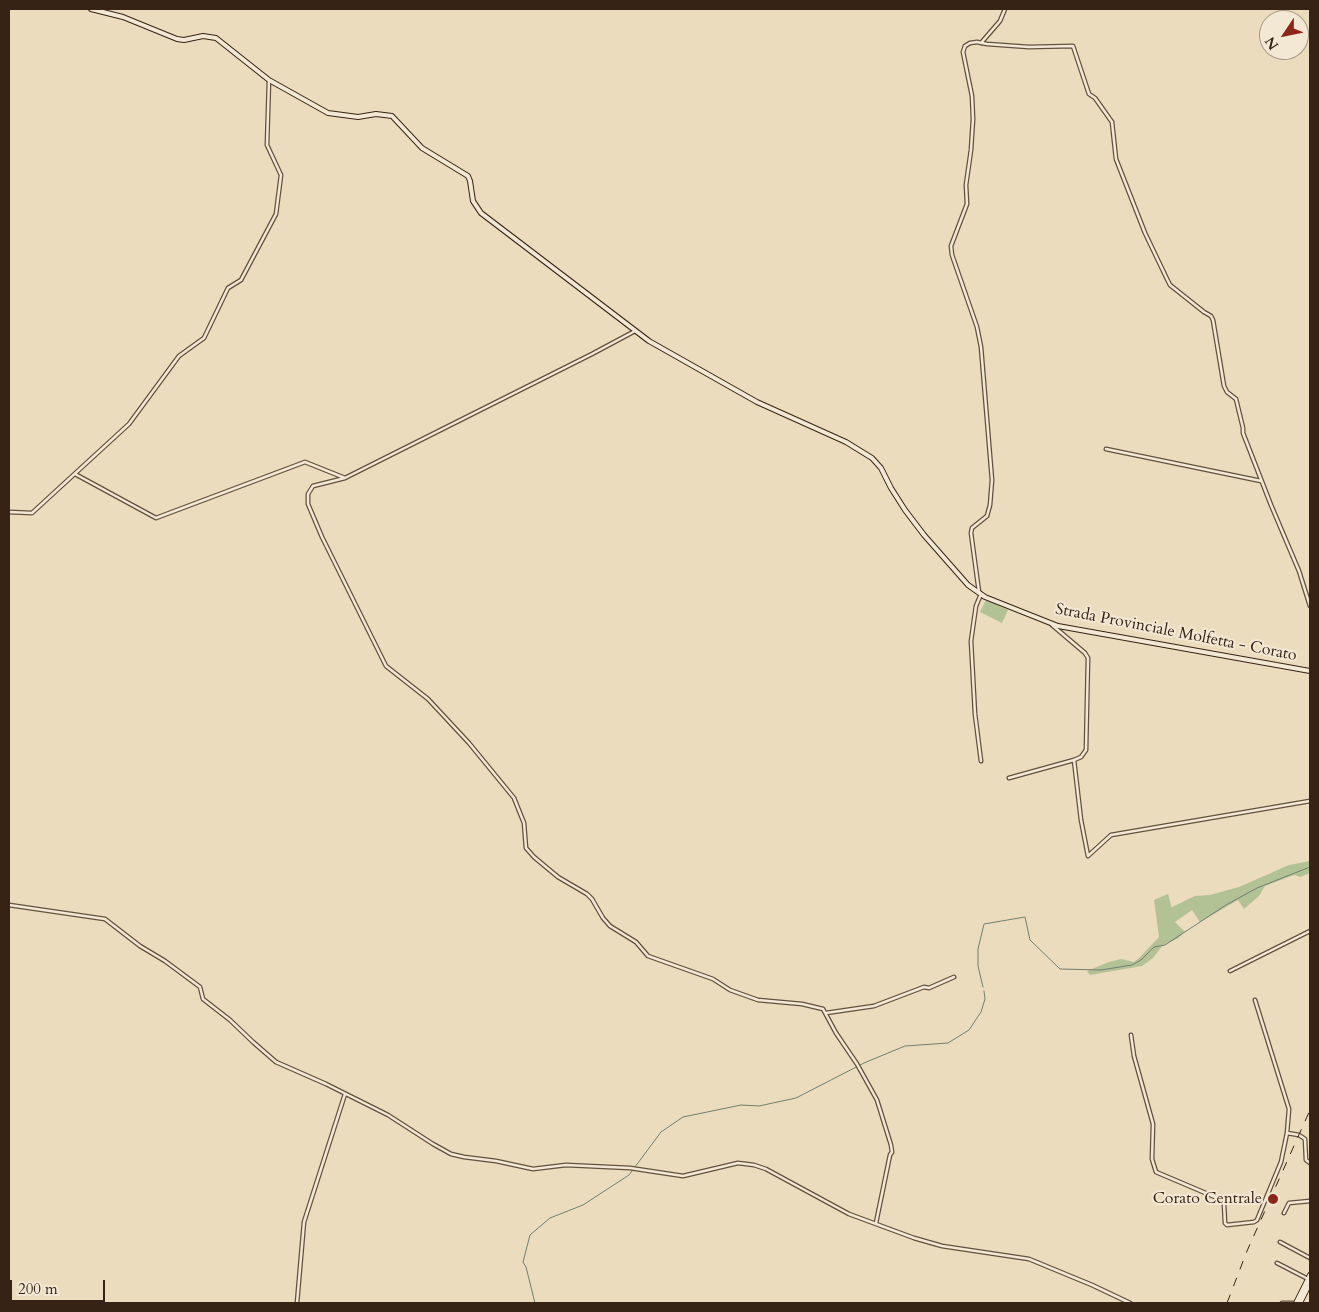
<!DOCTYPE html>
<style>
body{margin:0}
#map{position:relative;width:1319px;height:1312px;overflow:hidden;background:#ebdcbd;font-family:Cardo,serif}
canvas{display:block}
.frame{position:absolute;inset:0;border:10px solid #362316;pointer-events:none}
.north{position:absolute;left:1259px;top:10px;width:50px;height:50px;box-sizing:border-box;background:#f2e8d4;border:1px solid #a79988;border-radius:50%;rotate:236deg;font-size:14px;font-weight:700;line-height:20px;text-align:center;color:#362316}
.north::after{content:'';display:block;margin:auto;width:18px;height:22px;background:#8f2418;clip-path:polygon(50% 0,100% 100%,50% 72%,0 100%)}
.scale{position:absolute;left:10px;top:1280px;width:95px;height:22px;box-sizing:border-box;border:2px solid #362316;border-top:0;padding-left:6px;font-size:15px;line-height:18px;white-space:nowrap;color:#362316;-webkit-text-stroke:4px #f2e8d4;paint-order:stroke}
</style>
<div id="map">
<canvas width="1319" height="1312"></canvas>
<div class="frame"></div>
<div class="north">N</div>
<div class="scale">200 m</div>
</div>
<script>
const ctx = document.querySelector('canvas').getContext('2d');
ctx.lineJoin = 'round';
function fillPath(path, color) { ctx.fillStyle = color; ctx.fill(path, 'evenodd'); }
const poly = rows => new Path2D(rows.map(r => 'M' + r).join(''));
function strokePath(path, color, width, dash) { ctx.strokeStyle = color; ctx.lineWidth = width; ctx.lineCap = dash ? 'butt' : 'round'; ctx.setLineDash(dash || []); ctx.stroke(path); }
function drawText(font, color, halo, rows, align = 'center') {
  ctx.font = font + ' Cardo,serif'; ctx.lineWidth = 4; ctx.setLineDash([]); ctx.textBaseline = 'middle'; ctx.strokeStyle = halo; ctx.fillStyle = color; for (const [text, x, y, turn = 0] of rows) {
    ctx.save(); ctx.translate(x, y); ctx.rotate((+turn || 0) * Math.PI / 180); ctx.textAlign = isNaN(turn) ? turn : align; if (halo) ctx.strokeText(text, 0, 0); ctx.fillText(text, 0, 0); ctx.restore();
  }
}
const green = poly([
 [986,600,1008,610,1002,623,980,612],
 [1310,861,1310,873,1300,877,1295,875,1291,876,1265,886,1259,896,1244,909,1238,900,1200,922,1192,910,1175,922,1185,932,1177,939,1163,945,1153,958,1142,966,1090,975,1087,971,1109,962,1121,959,1134,962,1139,958,1159,937,1154,900,1168,894,1173,912,1172,907,1195,896,1210,895,1239,887,1289,865]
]);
const stream = poly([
 [983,987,978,966,978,949,984,924,1025,917,1030,940,1060,969,1101,970,1132,965,1141,960,1154,947,1165,945,1226,905,1257,888,1310,867],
 [535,1303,526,1267,523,1262,530,1235,550,1218,583,1205,629,1175,661,1132,683,1117,741,1105,759,1106,796,1098,864,1063,905,1046,948,1043,969,1030,981,1012,985,999,984,991]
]);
const street = poly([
 [981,43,1000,21,1005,9],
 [635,331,592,354,345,478,313,486,308,494,308,504,322,537,386,666,428,699,469,743,514,798,524,823,526,848,534,857,558,877,587,894,592,899,603,918,610,926,636,942,648,956,713,979,730,990,758,1000,802,1004,823,1009,836,1033,857,1064,877,1100,891,1145,892,1152,890,1155,876,1223],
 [1106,449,1261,481],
 [75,474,156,518,305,462,345,478],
 [9,512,32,513,129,424,179,356,204,338,228,288,241,280,276,214,281,175,267,145,269,80],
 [979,592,971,533,972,528,987,516,990,505,992,480,981,347,977,327,952,255,951,246,967,204,966,185,971,150,973,119,972,96,963,52,965,46,970,43,977,42,987,44,1029,47,1073,46,1089,94,1095,98,1112,122,1116,159,1145,233,1167,279,1170,285,1204,312,1211,316,1213,320,1224,386,1227,392,1236,399,1243,428,1243,433,1271,505,1299,571,1310,606],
 [1052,625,1085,653,1088,658,1086,750,1081,757,1074,760,1081,820,1088,856],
 [981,761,975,714,971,641,976,606,981,594],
 [1009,778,1074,760],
 [1088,856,1111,835,1310,801],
 [9,905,105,919,140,946,165,961,200,987,203,999,230,1020,253,1042,276,1062,326,1084,388,1115,433,1144,451,1154,464,1157,496,1161,533,1169,566,1165,630,1168,683,1176,738,1163,754,1165,766,1169,849,1214,914,1238,942,1246,1029,1259,1092,1285,1130,1303],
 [1230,971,1310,931],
 [1255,1000,1289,1109,1287,1133],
 [826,1013,874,1006,924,987,929,988,954,977],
 [1131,1035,1134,1056,1153,1124,1152,1159,1156,1172,1222,1200,1224,1204,1225,1223,1227,1225,1254,1222,1257,1220,1281,1162,1287,1133,1299,1135,1305,1139,1306,1160,1310,1163],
 [1284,1213,1289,1203,1310,1201],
 [1280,1242,1310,1258],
 [1277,1263,1308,1279],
 [297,1303,304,1222,345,1094],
 [1282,1303,1293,1303]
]);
const secondary = poly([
 [91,9,123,17,177,39,184,40,203,36,216,38,269,80,328,113,358,117,376,114,392,116,422,148,468,176,470,181,473,201,481,213,649,341,757,402,846,442,872,458,881,468,891,488,905,510,924,535,968,585,985,597,1058,626,1310,671],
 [1296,1303,1310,1275],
 [1300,1303,1310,1283]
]);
const rail = poly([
 [1227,1303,1247,1251,1310,1110]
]);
const markers = [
 [1273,1199,6,"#8f2418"]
];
const streetNames = [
 ["Strada Provinciale Molfetta - Corato",1176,633,11]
];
const poiNames = [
 ["Corato Centrale",1262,1199]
];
fillPath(green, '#b3c294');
strokePath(stream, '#717f72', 1);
strokePath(street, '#635140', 5);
strokePath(secondary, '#362316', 6);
strokePath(street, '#f2e8d4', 2.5);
strokePath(secondary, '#f2e8d4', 4);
strokePath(rail, '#362316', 1, [9, 9]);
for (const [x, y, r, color] of markers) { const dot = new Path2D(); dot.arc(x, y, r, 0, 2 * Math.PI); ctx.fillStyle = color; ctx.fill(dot); strokePath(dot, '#f2e8d4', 2); }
drawText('16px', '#362316', '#f2e8d4', streetNames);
drawText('16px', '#362316', '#f2e8d4', poiNames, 'right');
</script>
